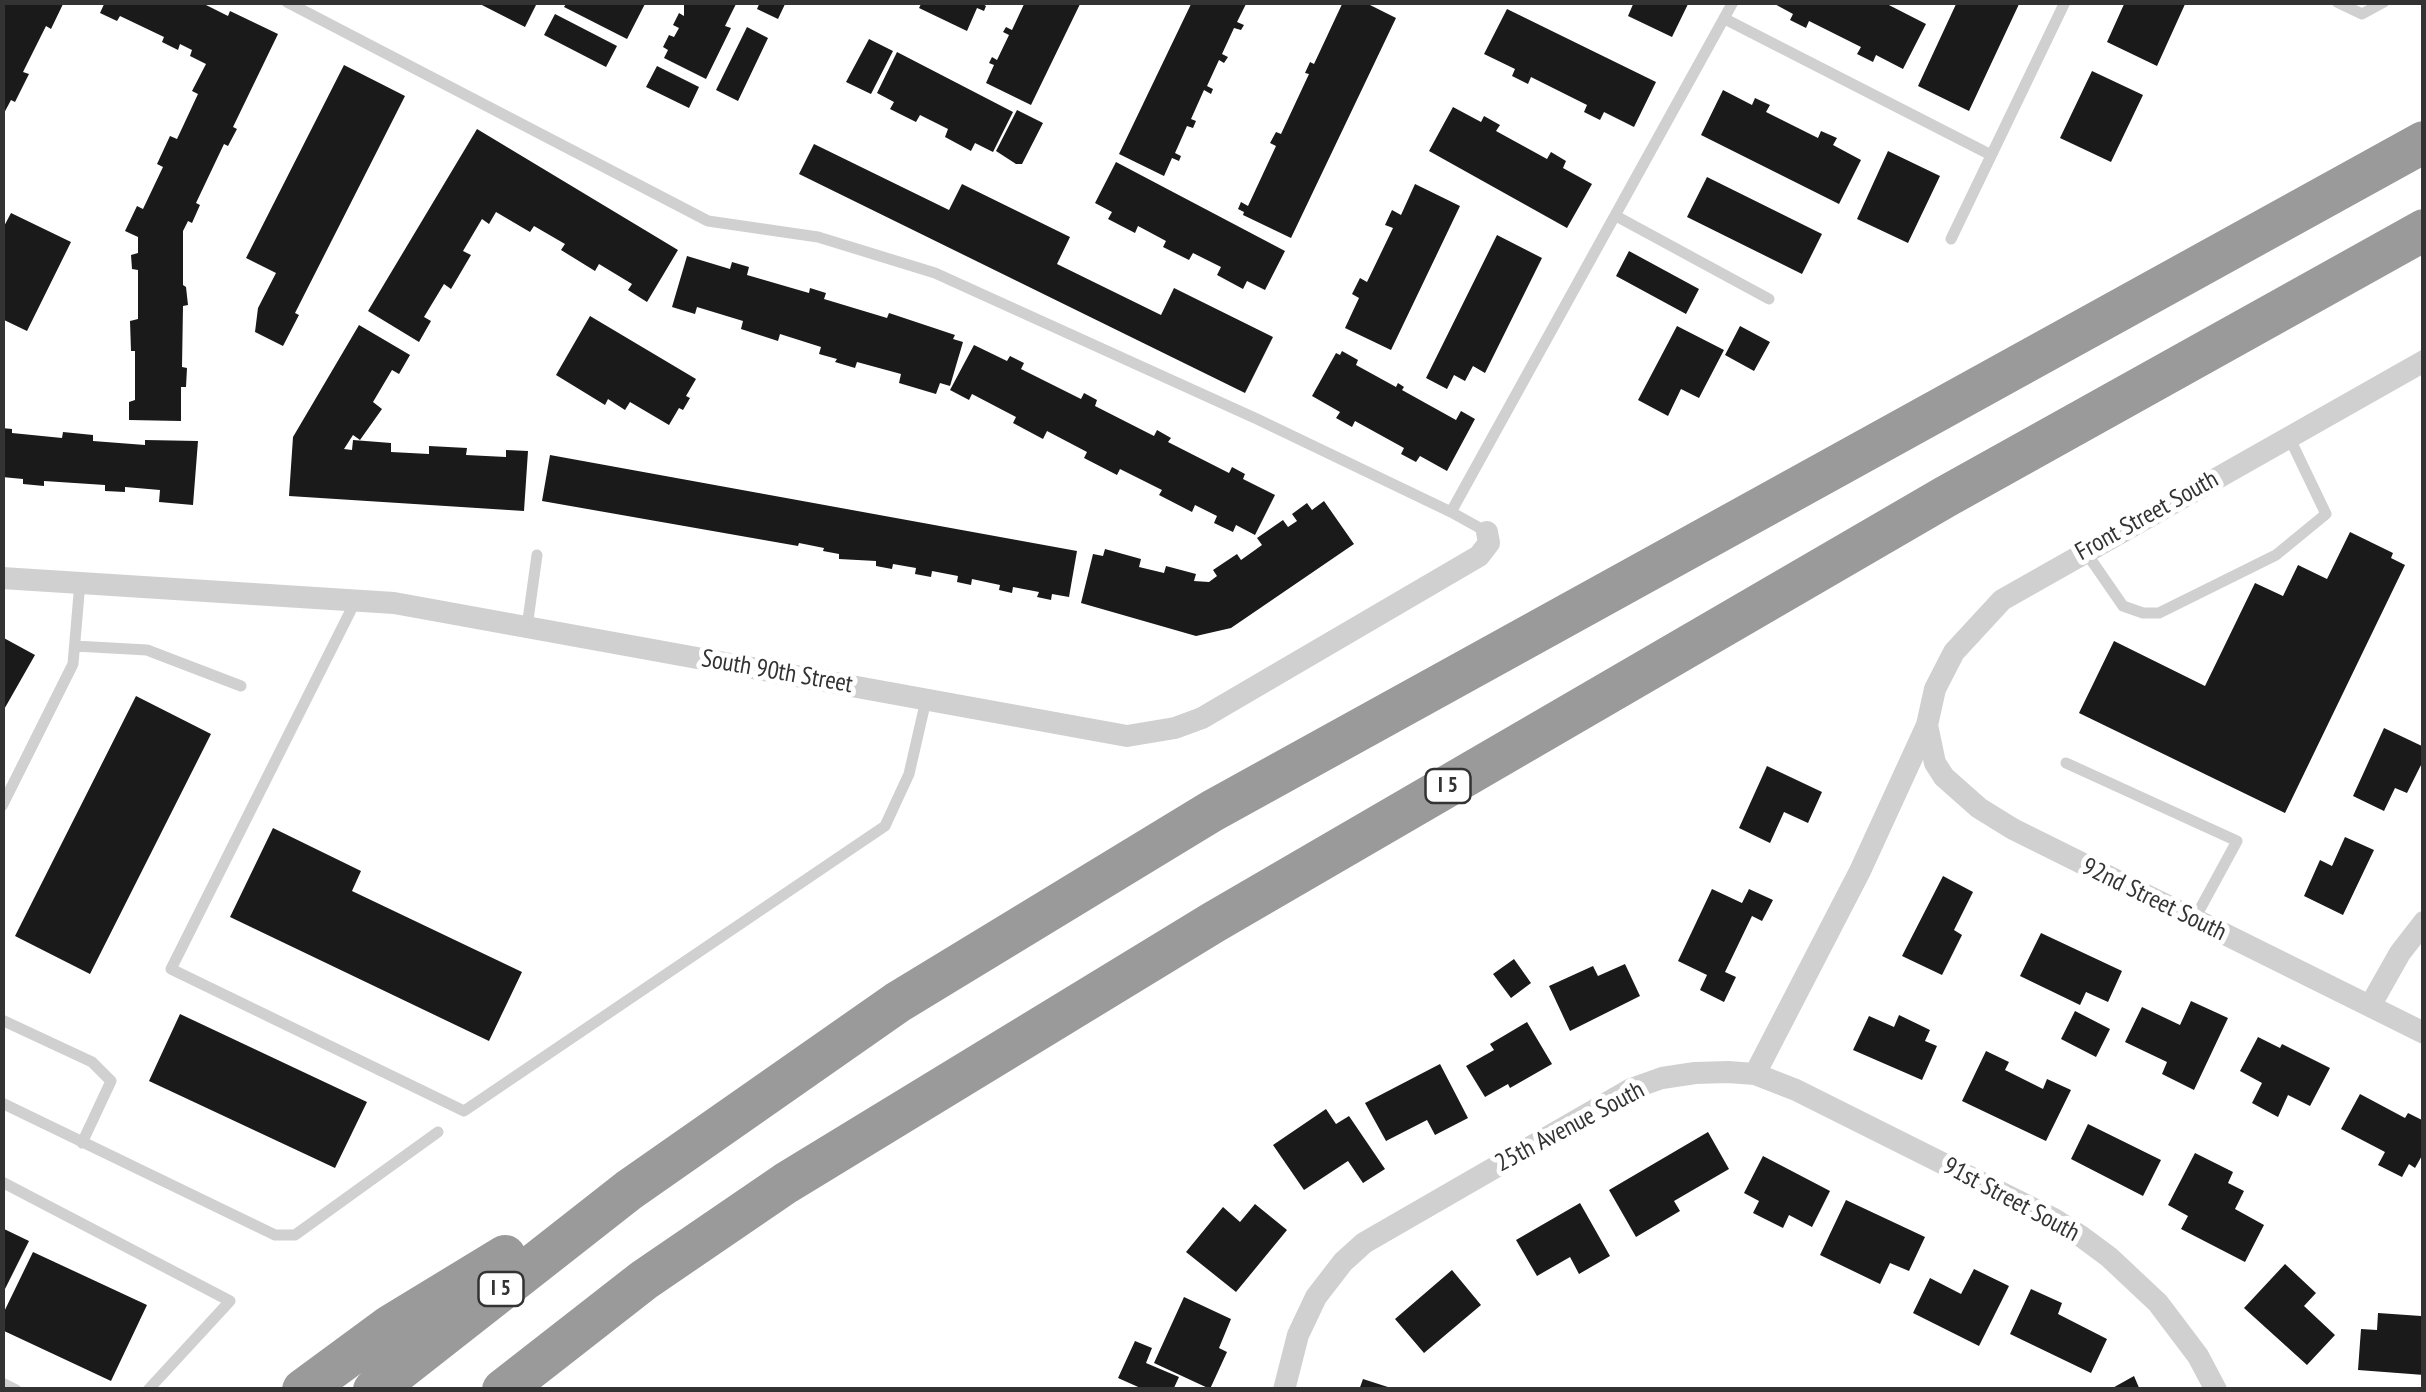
<!DOCTYPE html>
<style>
body{margin:0}
#map{position:relative;width:2426px;height:1392px;overflow:hidden;background:#fff;font-family:"PT Sans Narrow",sans-serif}
canvas{display:block}
.frame{position:absolute;inset:0;border:5px solid #333;pointer-events:none}
</style>
<div id="map">
<canvas width="2426" height="1392"></canvas>
<div class="frame"></div>
</div>
<script>
const ctx = document.querySelector('canvas').getContext('2d');
ctx.lineJoin = 'round';
function fillPath(path, color) { ctx.fillStyle = color; ctx.fill(path, 'evenodd'); }
const poly = rows => new Path2D(rows.map(r => 'M' + r).join(''));
function strokePath(path, color, width, dash) { ctx.strokeStyle = color; ctx.lineWidth = width; ctx.lineCap = dash ? 'butt' : 'round'; ctx.setLineDash(dash || []); ctx.stroke(path); }
function drawText(font, color, halo, rows, align = 'center') {
  ctx.font = font + ' "PT Sans Narrow",sans-serif'; ctx.lineWidth = 10; ctx.setLineDash([]); ctx.textBaseline = 'middle'; ctx.strokeStyle = halo; ctx.fillStyle = color; for (const [text, x, y, turn = 0] of rows) {
    ctx.save(); ctx.translate(x, y); ctx.rotate((+turn || 0) * Math.PI / 180); ctx.textAlign = isNaN(turn) ? turn : align; if (halo) ctx.strokeText(text, 0, 0); ctx.fillText(text, 0, 0); ctx.restore();
  }
}
const building = poly([
 [6,2,64,2,51,29,46,26,23,72,29,74,15,102,11,100,2,117,2,10],
 [105,2,200,2,228,16,230,11,278,34,233,127,237,129,228,146,224,144,196,203,200,205,192,223,188,221,183,231,183,285,186,287,188,305,183,306,182,367,187,368,186,387,181,387,181,421,129,420,129,402,135,400,135,351,131,351,130,321,138,319,138,270,132,269,131,255,138,253,138,237,125,231,137,206,143,209,163,167,157,164,170,136,177,139,198,94,192,91,206,64,190,56,192,50,180,44,178,50,162,42,164,37,120,16,117,21,100,13],
 [476,2,531,2,536,5,525,27],
 [567,2,646,2,627,39,564,7],
 [684,2,737,2,725,26,731,28,706,79,664,58,668,50,663,47,669,35,674,37,679,28,673,25,679,13,684,16],
 [760,2,786,2,778,19,757,9],
 [922,2,980,2,986,6,984,11,977,8,967,31,919,8],
 [1025,2,1081,2,1031,105,986,83,994,65,989,63,992,57,997,60,1009,35,1003,32,1006,27,1012,30],
 [1192,2,1247,2,1237,22,1244,25,1241,30,1234,28,1222,54,1228,57,1224,63,1219,60,1207,86,1213,89,1211,94,1204,90,1191,119,1196,121,1193,128,1187,126,1175,153,1181,156,1179,161,1172,158,1164,176,1119,154],
 [1343,2,1364,2,1396,18,1291,238,1243,215,1244,212,1238,209,1241,202,1248,206,1276,146,1270,143,1276,132,1281,134,1309,74,1305,73,1310,62,1314,64],
 [1634,2,1689,2,1672,37,1628,16],
 [1771,2,1883,2,1926,24,1903,69,1876,55,1873,62,1857,54,1861,47,1809,21,1806,28,1790,20,1793,14],
 [1957,2,2020,2,1969,111,1918,86],
 [2125,2,2186,2,2157,66,2107,42],
 [1507,9,1656,82,1634,127,1604,112,1600,120,1584,112,1587,105,1531,77,1528,84,1512,76,1515,69,1484,54],
 [555,14,617,46,606,67,544,35],
 [747,27,768,38,738,101,716,90],
 [869,39,893,51,871,94,846,82],
 [897,52,1013,112,993,152,975,143,971,151,945,137,948,129,920,115,916,122,890,109,894,102,877,93],
 [344,65,405,96,295,313,299,315,283,346,255,332,258,308,276,273,246,258],
 [657,66,699,87,689,108,646,87],
 [2092,71,2143,95,2111,162,2060,138],
 [1723,90,1752,105,1755,98,1770,105,1766,112,1818,138,1821,131,1837,138,1833,145,1861,160,1839,204,1701,135],
 [1453,107,1481,122,1484,116,1500,125,1496,131,1547,159,1551,152,1566,161,1563,168,1592,184,1567,228,1429,151],
 [1017,110,1043,123,1022,164,1016,164,996,151],
 [477,129,678,250,647,302,628,290,632,284,599,264,595,271,561,250,565,244,534,226,530,232,496,212,489,224,482,219,463,251,471,255,451,289,444,284,424,317,431,321,419,342,368,311],
 [814,144,949,210,962,184,1070,237,1057,264,1161,315,1174,288,1273,337,1245,393,799,174],
 [1888,151,1940,176,1908,243,1857,219],
 [1116,162,1285,251,1265,290,1247,281,1243,289,1217,275,1221,267,1193,253,1189,260,1163,247,1166,241,1138,226,1135,233,1108,219,1112,212,1095,203],
 [1707,177,1822,234,1802,274,1687,217],
 [1415,184,1460,206,1391,350,1345,328,1359,298,1352,294,1360,278,1367,282,1393,228,1385,225,1392,210,1401,215],
 [11,213,71,242,27,331,2,319,2,230],
 [1497,235,1542,258,1485,373,1473,366,1465,381,1454,375,1447,389,1426,378],
 [1629,251,1699,289,1686,314,1616,276],
 [687,256,730,269,732,262,749,267,747,275,809,293,810,288,826,293,824,299,887,318,889,313,955,335,953,339,963,342,950,386,940,383,936,394,899,383,901,374,857,362,855,368,835,362,837,359,819,354,821,347,780,334,778,341,741,329,743,321,697,307,695,314,672,307],
 [590,316,696,379,686,396,690,398,683,410,679,408,669,425,630,402,625,410,608,399,605,405,556,375],
 [359,325,410,355,399,374,392,370,373,402,382,409,360,440,353,435,344,449,352,450,353,440,391,443,391,452,429,454,429,446,467,448,466,455,506,457,506,450,528,451,524,511,289,496,293,437],
 [1677,326,1724,350,1699,398,1681,389,1668,416,1638,400],
 [1740,326,1770,342,1754,371,1725,355],
 [974,345,1007,361,1010,356,1024,363,1021,369,1081,399,1084,393,1097,400,1095,406,1154,436,1157,430,1171,438,1168,442,1229,473,1232,467,1245,474,1243,479,1275,495,1255,535,1236,525,1233,532,1214,523,1217,516,1195,505,1192,512,1159,495,1162,490,1120,469,1117,475,1084,458,1087,452,1047,431,1043,439,1013,423,1016,417,972,394,969,400,950,390],
 [1342,351,1358,360,1356,365,1396,387,1398,383,1404,387,1402,390,1456,420,1461,411,1475,419,1447,471,1420,456,1416,462,1401,454,1404,448,1355,421,1352,427,1336,418,1340,412,1312,396,1336,353,1340,355],
 [2,428,12,429,12,433,62,438,63,432,93,435,93,441,145,445,145,440,198,441,193,505,159,502,160,490,125,487,125,492,105,491,105,485,44,481,44,486,23,484,23,479,2,477],
 [550,455,1077,551,1069,597,1052,594,1051,600,1037,597,1039,592,1013,587,1012,593,999,590,1000,585,972,579,971,585,957,582,958,576,932,571,931,577,915,574,916,568,893,564,892,569,876,566,876,561,839,559,839,554,823,551,824,548,799,543,798,546,542,501],
 [1324,501,1354,544,1231,628,1196,636,1081,603,1093,554,1103,556,1105,549,1141,559,1139,567,1164,573,1166,566,1196,574,1194,581,1209,582,1217,576,1213,570,1237,554,1241,560,1262,545,1257,538,1283,520,1288,527,1297,521,1292,514,1307,503,1312,510],
 [2350,532,2393,553,2391,558,2405,565,2285,813,2079,713,2114,641,2205,686,2255,583,2283,596,2298,565,2327,579],
 [2,637,35,655,2,713],
 [136,696,211,734,90,974,15,936],
 [2384,728,2424,747,2424,759,2407,793,2395,788,2384,811,2353,796],
 [1767,766,1822,792,1808,823,1784,812,1770,843,1739,828],
 [273,828,361,871,352,891,522,972,489,1041,230,917],
 [2345,837,2374,850,2343,915,2304,896,2320,860,2332,866],
 [1943,876,1973,892,1954,930,1962,935,1942,975,1902,956],
 [1712,889,1742,903,1749,889,1773,900,1762,921,1752,916,1725,972,1736,977,1724,1002,1700,990,1707,975,1678,961],
 [2041,933,2122,971,2108,1002,2086,992,2080,1005,2020,976],
 [1514,959,1531,983,1511,998,1493,974],
 [1625,964,1640,996,1570,1031,1549,986,1593,966,1598,976],
 [2191,1001,2228,1018,2194,1090,2162,1074,2167,1062,2125,1042,2142,1007,2180,1025],
 [2075,1011,2110,1029,2096,1057,2061,1039],
 [180,1014,367,1102,335,1168,149,1081],
 [1899,1015,1930,1030,1925,1041,1937,1046,1922,1080,1853,1050,1869,1016,1894,1027],
 [1527,1022,1552,1064,1510,1088,1508,1084,1485,1097,1466,1066,1494,1050,1490,1044],
 [2258,1037,2280,1048,2282,1044,2330,1068,2310,1106,2288,1095,2278,1117,2252,1103,2262,1083,2240,1071],
 [1986,1051,2009,1062,2005,1070,2043,1089,2047,1079,2071,1090,2046,1141,1962,1101],
 [1440,1064,1468,1118,1435,1135,1427,1120,1386,1141,1365,1103],
 [2360,1094,2405,1118,2408,1113,2424,1121,2424,1152,2415,1168,2409,1164,2402,1177,2378,1165,2385,1152,2341,1129],
 [1326,1109,1336,1124,1349,1116,1385,1169,1363,1183,1348,1161,1304,1190,1273,1145],
 [2088,1124,2161,1160,2143,1196,2071,1159],
 [1708,1132,1729,1169,1674,1201,1680,1211,1636,1237,1609,1190],
 [2195,1153,2233,1172,2228,1183,2244,1191,2235,1209,2264,1225,2245,1262,2181,1229,2188,1216,2168,1205],
 [1763,1156,1830,1191,1812,1227,1789,1215,1783,1228,1753,1213,1759,1201,1744,1193],
 [1846,1200,1925,1237,1909,1271,1890,1263,1880,1284,1820,1255],
 [1580,1203,1610,1256,1579,1274,1570,1257,1537,1276,1516,1240],
 [1255,1204,1287,1230,1236,1292,1186,1252,1223,1207,1240,1222],
 [2,1228,29,1241,2,1295],
 [33,1252,147,1305,111,1381,2,1330,2,1316],
 [2285,1264,2316,1293,2304,1306,2335,1335,2307,1365,2244,1308],
 [1974,1269,2009,1286,1979,1346,1913,1313,1930,1278,1961,1294],
 [1452,1270,1481,1305,1424,1353,1395,1319],
 [2031,1289,2062,1303,2058,1314,2107,1339,2091,1373,2010,1334],
 [1184,1297,1231,1319,1219,1348,1227,1352,1210,1389,1154,1363],
 [2378,1313,2421,1316,2424,1375,2358,1370,2361,1329,2377,1330],
 [1135,1341,1152,1348,1146,1363,1179,1377,1173,1390,1145,1390,1118,1378],
 [2134,1376,2140,1390,2109,1390],
 [1363,1379,1394,1389,1393,1390,1359,1390]
]);
const lane = poly([
 [287,2,708,221,818,237,935,273,1257,419,1451,512,1487,532],
 [2337,2,2362,14,2384,2],
 [1725,19,1991,155],
 [1616,216,1769,299],
 [1951,239,2065,2],
 [1451,512,1733,2],
 [2085,551,2123,606,2143,613,2159,613,2276,555,2326,514,2289,437],
 [356,600,171,969,464,1111,885,826,909,774,926,700],
 [527,627,537,555],
 [75,646,147,650,241,686],
 [2066,763,2237,841,2194,920],
 [2,806,73,664,80,582],
 [2,1020,92,1062,111,1081,82,1143],
 [2,1103,275,1235,295,1235,438,1132],
 [2,1182,230,1301,148,1390],
 [2,1383,16,1390]
]);
const street = poly([
 [2424,361,2002,600,1954,652,1935,689,1927,725,1935,763,1944,777,1979,808,2013,829,2424,1033],
 [2,578,394,603,1127,736,1175,728,1202,718,1479,556,1489,543,1487,532],
 [2370,1006,2400,953,2424,922],
 [1755,1074,1860,871,1927,725],
 [1284,1390,1298,1335,1316,1297,1343,1262,1364,1243,1631,1089,1662,1078,1695,1073,1728,1072,1755,1074,1796,1090,2054,1219,2082,1237,2109,1257,2158,1303,2198,1356,2216,1390]
]);
const highway = poly([
 [303,1390,390,1326,505,1256],
 [374,1390,629,1190,898,1002,1212,811,2424,142],
 [503,1390,644,1280,786,1183,1214,922,1945,497,2424,230]
]);
const shields = [
 [1448,786,45],
 [501,1289,45]
];
const shieldNames = [
 ["I 5",1448,786],
 ["I 5",501,1289]
];
const streetNames = [
 ["Front Street South",2147,516,-29],
 ["South 90th Street",777,672,10],
 ["92nd Street South",2154,900,26],
 ["25th Avenue South",1570,1127,-28],
 ["91st Street South",2011,1200,28]
];
fillPath(building, '#1a1a1a');
strokePath(lane, '#d0d0d0', 11);
strokePath(street, '#d0d0d0', 22);
strokePath(highway, '#9a9a9a', 42);
for (const [x, y, w] of shields) { const box = new Path2D(); box.roundRect(x - w / 2, y - 17, w, 34, 8); ctx.fillStyle = '#fff'; ctx.fill(box); strokePath(box, '#333', 2.5); }
drawText('bold 22px', '#333', null, shieldNames);
drawText('25px', '#333', '#fff', streetNames);
</script>
